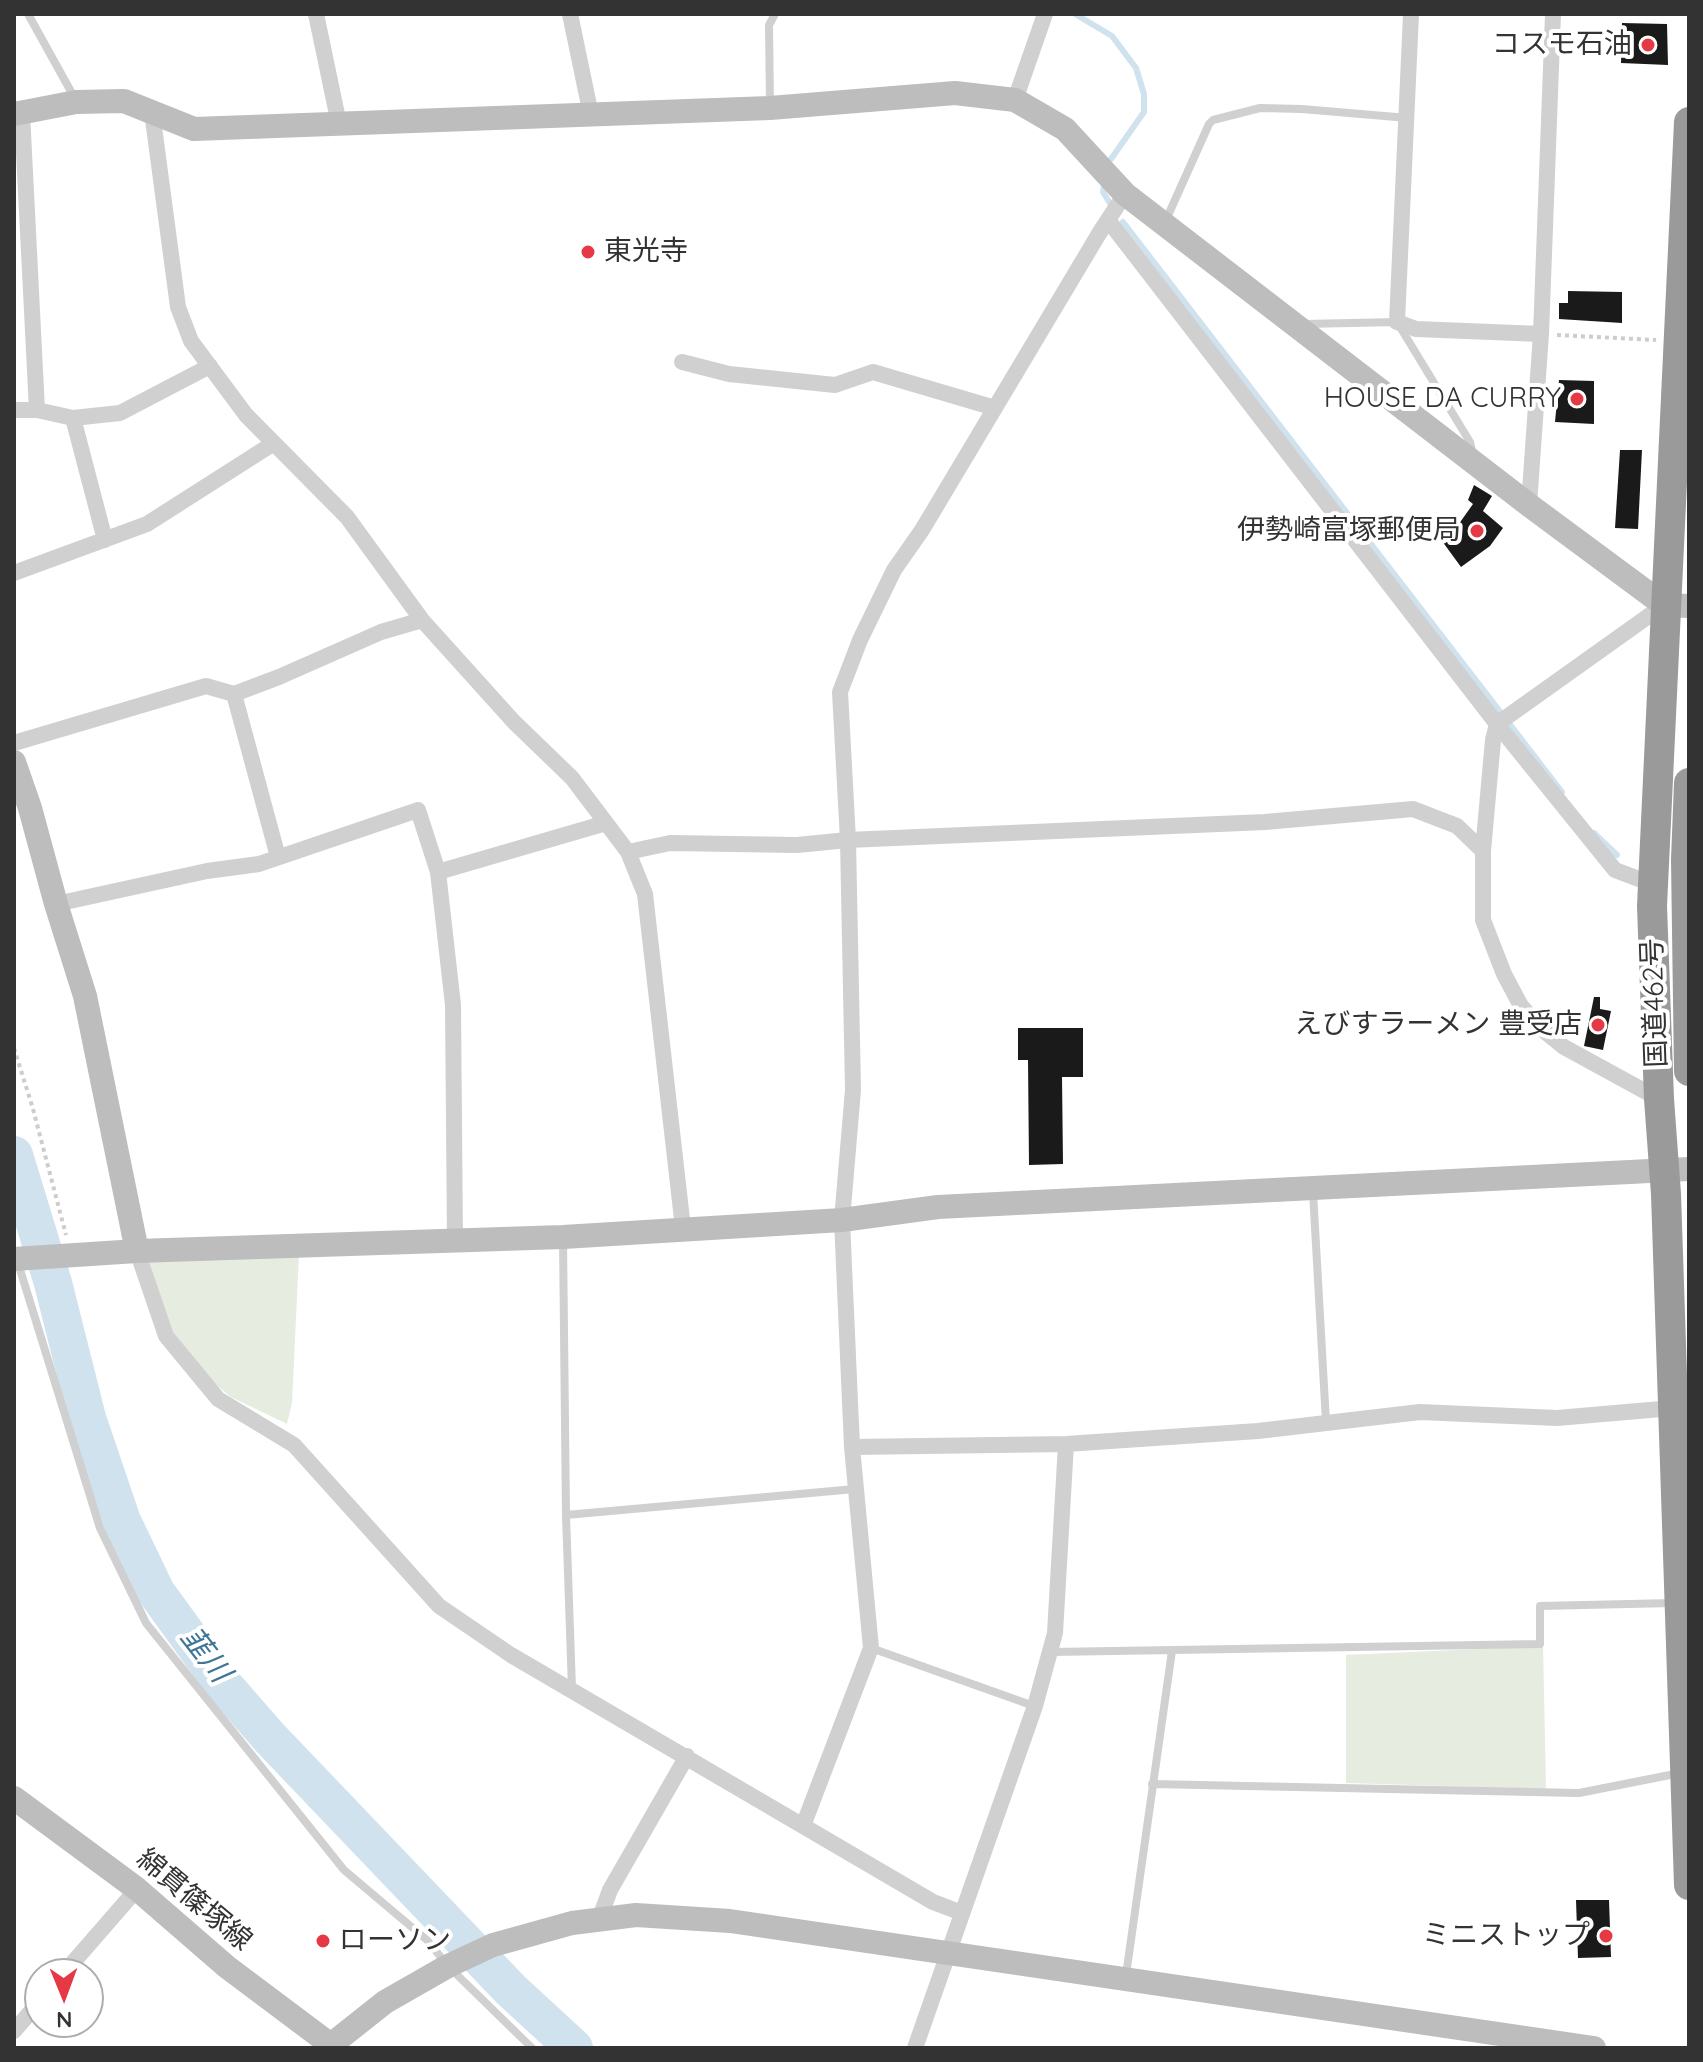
<!DOCTYPE html>
<meta charset="utf-8">
<style>
body{margin:0}
#map{position:relative;width:1703px;height:2062px;overflow:hidden;background:#fff;font-family:Quicksand,sans-serif}
canvas{display:block}
.frame{position:absolute;inset:0;border:16px solid #333;pointer-events:none}
.north{position:absolute;left:24px;top:1958px;width:80px;height:80px;box-sizing:border-box;background:#fff;border:2px solid #adadad;border-radius:50%;rotate:179deg;font-size:22px;font-weight:700;line-height:32px;text-align:center;color:#333}
.north::after{content:'';display:block;margin:auto;width:28px;height:36px;background:#e63946;clip-path:polygon(50% 0,100% 100%,50% 72%,0 100%)}
</style>
<div id="map">
<canvas width="1703" height="2062"></canvas>
<div class="frame"></div>
<div class="north">N</div>
</div>
<script>
const ctx = document.querySelector('canvas').getContext('2d');
ctx.lineJoin = 'round';
function fillPath(path, color) { ctx.fillStyle = color; ctx.fill(path, 'evenodd'); }
const poly = rows => new Path2D(rows.map(r => 'M' + r).join(''));
function strokePath(path, color, width, dash) { ctx.strokeStyle = color; ctx.lineWidth = width; ctx.lineCap = dash ? 'butt' : 'round'; ctx.setLineDash(dash || []); ctx.stroke(path); }
function drawText(font, color, halo, rows, align = 'center') {
  ctx.font = font + ' Quicksand,"Noto Sans JP",sans-serif'; ctx.lineWidth = 8; ctx.setLineDash([]); ctx.textBaseline = 'middle'; ctx.strokeStyle = halo; ctx.fillStyle = color; for (const [text, x, y, turn = 0] of rows) {
    ctx.save(); ctx.translate(x, y); ctx.rotate((+turn || 0) * Math.PI / 180); ctx.textAlign = isNaN(turn) ? turn : align; if (halo) ctx.strokeText(text, 0, 0); ctx.fillText(text, 0, 0); ctx.restore();
  }
}
const green = poly([
 [299,1254,292,1403,287,1424,231,1397,215,1384,171,1335,148,1259],
 [1543,1646,1546,1789,1346,1783,1346,1655]
]);
const stream = poly([
 [1075,14,1112,36,1136,68,1144,94,1144,112,1111,159],
 [1104,187,1103,192,1111,205],
 [1123,222,1562,792],
 [1594,833,1617,855]
]);
const river = poly([
 [14,1155,53,1283,87,1418,122,1521,156,1592,222,1683,270,1738,511,1990,574,2048]
]);
const building = poly([
 [1622,23,1667,24,1668,65,1621,63],
 [1568,291,1622,292,1622,323,1559,319,1559,303,1568,303],
 [1559,380,1594,381,1594,424,1555,422],
 [1620,450,1642,450,1638,529,1615,528],
 [1474,485,1492,496,1483,511,1503,528,1490,546,1461,567,1442,541,1451,535,1473,504,1468,500],
 [1594,997,1600,997,1600,1009,1611,1011,1603,1050,1584,1046],
 [1018,1028,1083,1028,1083,1077,1062,1077,1063,1164,1029,1165,1028,1060,1018,1060],
 [1576,1900,1609,1900,1611,1957,1578,1958]
]);
const path = poly([
 [1557,335,1656,340],
 [14,1048,33,1109,66,1235]
]);
const lane = poly([
 [28,14,74,97],
 [770,107,769,25,775,14],
 [1166,220,1209,124,1213,120,1260,108,1302,109,1408,118],
 [1304,324,1397,322,1470,442,1473,455],
 [1313,1192,1326,1422],
 [563,1239,566,1515,572,1689],
 [18,1263,100,1528,146,1623,344,1870,427,1940,448,1966,532,2048],
 [566,1515,855,1489],
 [871,1648,1034,1706],
 [1051,1652,1540,1644,1540,1606,1674,1603],
 [1152,1784,1579,1793,1680,1773],
 [1126,1975,1172,1651]
]);
const street = poly([
 [316,14,339,124],
 [570,14,591,115],
 [1411,14,1397,322,1416,329,1541,334,1529,505],
 [1015,100,1045,14],
 [152,112,178,307,191,341,246,415,347,517,422,620,514,722,572,778,628,852,645,894,683,1228],
 [22,113,37,410,73,418,120,413,210,366],
 [1108,220,1497,724,1493,740,1483,851],
 [1541,334,1553,14],
 [682,362,729,374,835,385,873,372,995,408],
 [14,410,37,410],
 [73,418,105,540],
 [14,573,147,524,274,443],
 [234,694,278,857],
 [14,743,206,686,234,694,279,677,381,632,422,620],
 [628,852,670,843,797,845,848,840,1265,822,1413,809,1457,826,1483,851,1483,920,1504,974,1521,1006,1543,1030,1564,1047,1659,1099],
 [438,872,606,823],
 [1652,884,1615,870,1497,724,1664,605],
 [56,904,207,871,259,864,418,810,438,872,453,1005,455,1240],
 [137,1251,166,1336,218,1399,294,1445,439,1606,511,1655,933,1902,962,1913],
 [852,1447,1066,1444,1258,1431,1420,1412,1557,1418,1673,1408],
 [803,1826,871,1648,852,1447,842,1220,853,1090,848,840,840,692,860,640,894,570,922,530,1100,232,1125,194],
 [599,1920,610,1890,687,1756],
 [63,1974,137,1889],
 [14,2031,40,2001],
 [915,2048,1035,1706,1055,1633,1066,1444]
]);
const secondary = poly([
 [14,114,76,102,124,101,194,129,770,108,955,93,1015,100,1065,129,1125,194,1529,505,1664,605,1689,606],
 [14,762,30,808,56,904,85,996,137,1251],
 [14,1259,137,1251,563,1237,842,1220,938,1207,1689,1169],
 [14,1798,137,1889,227,1967,335,2048],
 [327,2048,385,2002,448,1966,493,1945,572,1923,636,1915,730,1921,1594,2048]
]);
const highway = poly([
 [1689,122,1652,906,1659,1099,1666,1194,1689,1885],
 [1689,783,1686,860,1689,1071]
]);
const markers = [
 [1648,45,8,"#e63946"],
 [588,252,8,"#e63946"],
 [1577,399,8,"#e63946"],
 [1477,531,8,"#e63946"],
 [1598,1025,8,"#e63946"],
 [1606,1936,8,"#e63946"],
 [323,1941,8,"#e63946"]
];
const poiNames = [
 ["コスモ石油",1632,45],
 ["東光寺",604,252,"left"],
 ["HOUSE DA CURRY",1561,399],
 ["伊勢崎富塚郵便局",1461,531],
 ["えびすラーメン 豊受店",1582,1025],
 ["ミニストップ",1590,1936],
 ["ローソン",339,1941,"left"]
];
const streetNames = [
 ["国道462号",1655,1003,-92],
 ["綿貫篠塚線",194,1900,40]
];
const waterNames = [
 ["韮川",205,1655,52]
];
fillPath(green, '#e6ecdf');
strokePath(stream, '#cfe2ee', 6);
strokePath(river, '#cfe2ee', 38);
fillPath(building, '#1a1a1a');
strokePath(path, '#cdcdcd', 4, [4, 4]);
strokePath(lane, '#d0d0d0', 8);
strokePath(street, '#d0d0d0', 16);
strokePath(secondary, '#bdbdbd', 24);
strokePath(highway, '#9a9a9a', 30);
for (const [x, y, r, color] of markers) { const dot = new Path2D(); dot.arc(x, y, r, 0, 2 * Math.PI); ctx.fillStyle = color; ctx.fill(dot); strokePath(dot, '#fff', 3); }
drawText('28px', '#333', '#fff', poiNames, 'right');
drawText('28px', '#333', '#fff', streetNames);
drawText('italic 30px', '#3f7597', '#fff', waterNames);
</script>
